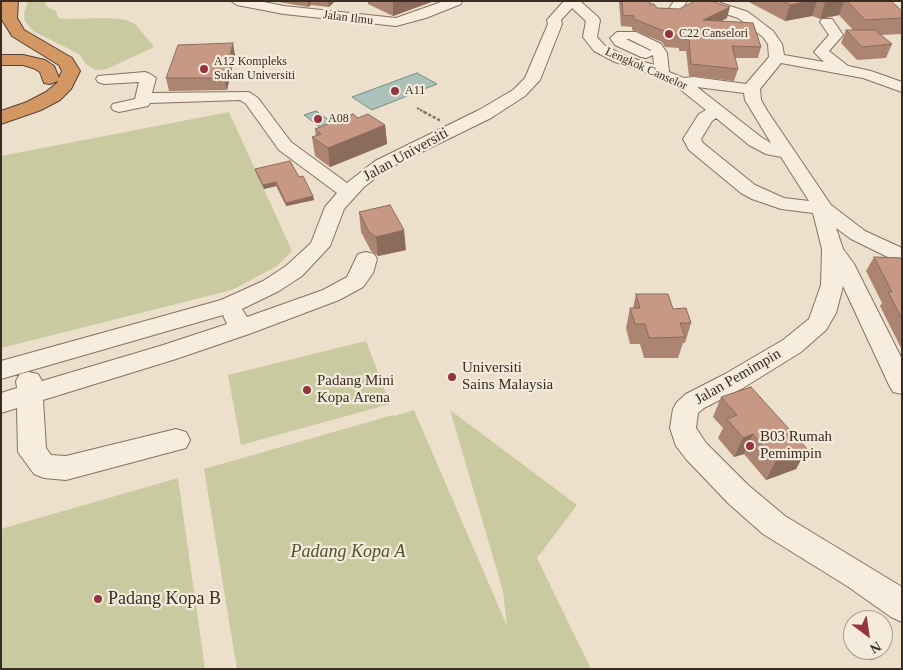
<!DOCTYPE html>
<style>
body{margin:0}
#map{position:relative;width:903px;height:670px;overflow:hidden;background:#ecdfcb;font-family:Georgia,serif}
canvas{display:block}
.frame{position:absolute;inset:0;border:2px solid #3a2c23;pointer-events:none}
.north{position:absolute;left:843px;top:610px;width:50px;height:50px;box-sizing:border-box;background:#f4eadb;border:1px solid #aa9e91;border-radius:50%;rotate:149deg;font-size:14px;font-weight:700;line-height:20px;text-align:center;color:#3a2c23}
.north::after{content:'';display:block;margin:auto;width:18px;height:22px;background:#93353f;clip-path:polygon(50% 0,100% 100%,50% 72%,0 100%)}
</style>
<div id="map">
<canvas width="903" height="670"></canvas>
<div class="frame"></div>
<div class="north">N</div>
</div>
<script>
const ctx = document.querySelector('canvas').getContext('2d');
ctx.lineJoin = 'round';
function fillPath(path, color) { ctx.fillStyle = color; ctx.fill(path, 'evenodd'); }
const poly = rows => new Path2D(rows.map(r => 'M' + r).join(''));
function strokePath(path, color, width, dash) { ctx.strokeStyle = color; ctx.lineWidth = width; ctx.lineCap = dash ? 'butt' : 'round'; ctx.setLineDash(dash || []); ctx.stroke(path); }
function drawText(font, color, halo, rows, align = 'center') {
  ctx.font = font + ' Georgia,serif'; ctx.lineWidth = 4.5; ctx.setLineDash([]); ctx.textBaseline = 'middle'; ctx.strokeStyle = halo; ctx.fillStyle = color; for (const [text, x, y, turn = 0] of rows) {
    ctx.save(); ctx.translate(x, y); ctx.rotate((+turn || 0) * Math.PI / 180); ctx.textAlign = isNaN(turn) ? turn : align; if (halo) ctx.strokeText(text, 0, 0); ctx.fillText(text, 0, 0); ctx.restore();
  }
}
const green = poly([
 [28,1,45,1,46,6,56,11,58,17,61,19,109,18,127,20,135,24,154,47,107,69,96,70,86,64,79,54,33,31,25,21,24,13],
 [229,112,292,251,277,266,232,290,1,348,1,156],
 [366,341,390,404,241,445,228,375],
 [414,410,507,626,503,591,450,410,577,505,537,558,591,669,237,669,204,469,393,415,394,416],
 [178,478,205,669,1,669,1,529]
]);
const water = poly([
 [417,73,437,84,372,110,352,97,417,73],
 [316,111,333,123,321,128,304,115,316,111]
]);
const pathFar1 = poly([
 [417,108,426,113]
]);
const path = poly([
 [424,112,441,121]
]);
const minor = poly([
 [231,1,259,1,284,6,396,18,444,1,462,1,461,4,426,18,396,26,284,14,237,5,231,1],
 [564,1,580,1,598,17,600,20,597,37,604,45,625,56,654,65,653,55,646,58,641,57,615,45,610,38,617,32,636,32,661,44,667,53,669,72,684,78,694,77,746,84,769,57,768,44,763,37,738,18,695,4,694,1,715,1,748,12,773,31,782,44,784,55,824,62,814,52,829,35,820,22,822,19,832,19,843,35,829,51,848,66,871,71,902,82,902,92,863,78,781,63,760,89,761,100,768,112,831,205,865,231,902,248,902,264,851,239,836,228,843,249,854,264,902,359,902,394,893,392,889,385,843,286,836,313,826,330,801,352,743,388,704,408,698,413,696,428,706,443,748,485,785,516,902,587,902,622,891,617,847,586,763,534,728,503,686,459,676,446,670,428,673,409,677,402,686,394,725,374,783,340,809,319,821,285,822,249,813,213,781,209,752,199,741,193,689,150,683,139,699,114,706,110,676,86,640,70,615,62,594,51,583,37,586,21,572,8,561,20,562,24,540,80,525,96,491,118,387,169,364,187,344,209,330,246,302,276,279,291,242,309,247,317,323,290,347,277,358,254,366,252,374,254,377,259,373,273,363,287,339,300,249,334,176,359,43,400,46,448,51,455,66,456,176,429,186,432,190,440,186,448,66,480,44,478,34,474,18,452,17,408,1,413,1,393,17,388,16,381,20,374,29,372,38,374,42,381,160,346,227,324,223,315,1,379,1,361,221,300,263,281,286,266,311,243,325,207,337,193,279,150,246,104,240,100,150,103,148,106,119,112,113,110,111,107,113,104,135,99,139,82,104,84,98,82,96,79,98,76,145,72,150,74,156,78,152,93,249,92,258,98,291,142,347,183,375,161,479,110,513,90,525,78,548,24,547,20,564,1],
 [626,39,629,39,651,50,651,51,626,39],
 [697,87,744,93,745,100,771,143,761,137,697,87],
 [716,118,749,145,766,154,781,157,809,201,784,198,755,185,703,143,701,139,712,121,716,118],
 [674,1,687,1,677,17,655,17,653,14,655,11,668,10,674,1]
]);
const highway = poly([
 [2,1,18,1,17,18,24,30,72,58,80,71,71,89,60,100,41,110,1,124,1,111,27,102,46,92,57,83,58,81,50,84,44,83,40,72,33,68,23,65,1,65,1,55,23,55,45,60,54,66,59,78,62,71,59,65,12,36,1,18,2,1]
]);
const wall = poly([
 [273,1,335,1,329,7,311,5,308,7],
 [368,1,434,1,393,16,368,4],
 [619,1,650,1,650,4,657,8,727,18,721,21,761,47,758,58,735,58,738,69,734,81,689,76,686,51,679,51,679,48,665,47,662,42,632,30,632,27,621,26],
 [747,1,891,1,902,11,902,34,881,35,892,44,886,58,857,60,841,43,846,30,853,30,839,15,820,19,812,16,785,21],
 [235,55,227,90,169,91,166,78],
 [358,118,385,125,387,144,330,167,315,156,312,137,316,136,315,129],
 [255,169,299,177,313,196,314,200,286,206,276,186,264,189,256,173],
 [359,212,406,250,378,256,371,251,361,232],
 [874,257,902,258,902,350,880,306,882,303,866,271],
 [636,294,673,309,691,323,685,343,683,343,678,358,644,358,640,344,630,344,626,328,630,308,633,308],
 [721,397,807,449,796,469,766,480,744,454,734,457,718,438,723,428,713,417]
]);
const shadedWall = poly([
 [308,1,310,1,311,5,308,7],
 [328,1,335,1,329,7],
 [393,1,434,1,393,16],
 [810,1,817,1,812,16,785,21,790,5],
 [834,1,844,1,839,15,820,19,825,3],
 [730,7,727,18,700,32,703,20],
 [233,43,235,55,227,90,224,78],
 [385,125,387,144,330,167,328,148],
 [276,182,276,186,264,189,263,185],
 [313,196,314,200,286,206,286,203],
 [404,230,406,250,378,256,376,237],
 [753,434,744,454,734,457,743,438],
 [807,449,796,469,766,480,776,461]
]);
const building = poly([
 [622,1,650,1,650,4,654,4,657,8,679,9,695,1,711,1,730,7,703,20,753,23,761,47,732,46,738,69,691,64,689,39,682,39,681,36,668,36,664,31,634,19,634,16,623,15,622,1],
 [783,1,810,1,790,5,783,1],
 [821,1,834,1,825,3,821,1],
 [847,1,891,1,902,11,902,18,865,20,847,1],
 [846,30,875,30,892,44,862,47,846,30],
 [233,43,224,78,166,78,178,45,233,43],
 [353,114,358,118,368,114,385,125,328,148,312,137,321,134,315,129,353,114],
 [290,161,299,177,303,176,313,196,286,203,276,182,263,185,255,169,290,161],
 [390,205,404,230,376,237,369,232,359,212,390,205],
 [874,257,902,258,902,319,888,292,892,292,874,257],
 [636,294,668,294,673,309,686,308,691,323,680,323,685,337,649,338,645,324,635,324,630,308,640,308,636,294],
 [751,387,807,449,776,461,753,434,743,438,727,419,737,415,721,397,751,387]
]);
const markers = [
 [669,34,5,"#93353f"],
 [204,69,5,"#93353f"],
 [395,91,5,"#93353f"],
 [318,119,5,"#93353f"],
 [452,377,5,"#93353f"],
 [307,390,5,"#93353f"],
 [750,446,5,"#93353f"],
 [98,599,5,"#93353f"]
];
const farStreetnames = [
 ["Jalan Ilmu",348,18,7],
 ["Lengkok Canselor",646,69,24]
];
const farPoinames = [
 ["C22 Canselori",679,34],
 ["A12 Kompleks",214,62],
 ["Sukan Universiti",214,76],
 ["A11",405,91],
 ["A08",328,119]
];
const streetNames = [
 ["Jalan Universiti",406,155,-29],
 ["Jalan Pemimpin",738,377,-30]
];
const poiNames = [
 ["Universiti",462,368],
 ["Sains Malaysia",462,385],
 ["Padang Mini",317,381],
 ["Kopa Arena",317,398],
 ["B03 Rumah",760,437],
 ["Pemimpin",760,454]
];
const nearParknames = [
 ["Padang Kopa A",348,552]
];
const nearPoinames = [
 ["Padang Kopa B",108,599]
];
fillPath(green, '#c9caa0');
fillPath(water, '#abc1b9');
strokePath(water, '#728f85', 1);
strokePath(minor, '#887160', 2);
strokePath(highway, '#574134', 2);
strokePath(pathFar1, '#887160', 2, [2.5, 1]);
strokePath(path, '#887160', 2.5, [3, 2]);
fillPath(minor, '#f7edde');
fillPath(highway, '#d39764');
fillPath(wall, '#ab8472');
fillPath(shadedWall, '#8b6b5c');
fillPath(building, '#c79984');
strokePath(building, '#8b6b5c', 1);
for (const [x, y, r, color] of markers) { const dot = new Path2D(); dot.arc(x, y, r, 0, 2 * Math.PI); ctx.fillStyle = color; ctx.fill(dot); strokePath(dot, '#f4eadb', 2); }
drawText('12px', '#3a2c23', '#f4eadb', farStreetnames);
drawText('12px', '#3a2c23', '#f4eadb', farPoinames, 'left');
drawText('15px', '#3a2c23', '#f4eadb', streetNames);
drawText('15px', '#3a2c23', '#f4eadb', poiNames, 'left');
drawText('italic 18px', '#4f552b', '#f4eadb', nearParknames);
drawText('18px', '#3a2c23', '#f4eadb', nearPoinames, 'left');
</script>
